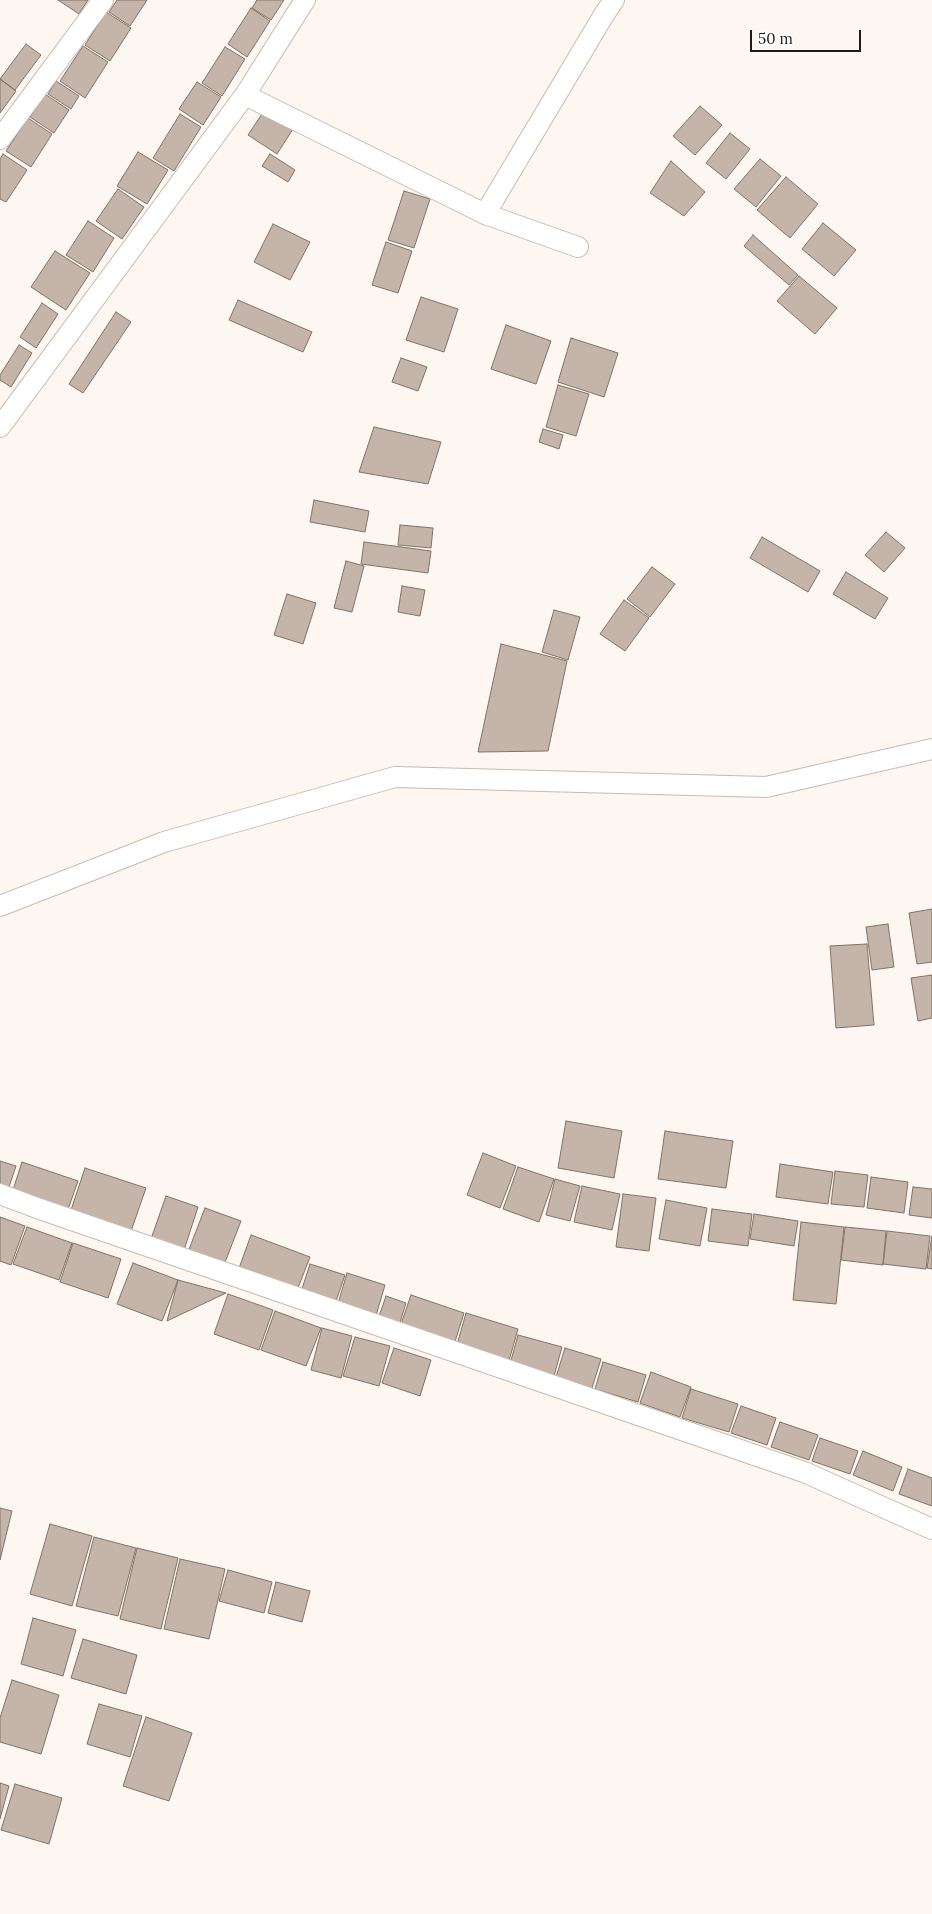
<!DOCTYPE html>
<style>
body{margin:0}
#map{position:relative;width:932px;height:1914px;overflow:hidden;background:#fdf6f1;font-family:Lora,serif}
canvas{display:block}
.scale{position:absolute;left:750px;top:30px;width:111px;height:22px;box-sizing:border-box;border:2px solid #211b17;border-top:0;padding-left:6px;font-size:15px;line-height:18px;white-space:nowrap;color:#211b17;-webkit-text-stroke:4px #fff;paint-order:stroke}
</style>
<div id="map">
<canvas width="932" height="1914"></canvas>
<div class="scale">50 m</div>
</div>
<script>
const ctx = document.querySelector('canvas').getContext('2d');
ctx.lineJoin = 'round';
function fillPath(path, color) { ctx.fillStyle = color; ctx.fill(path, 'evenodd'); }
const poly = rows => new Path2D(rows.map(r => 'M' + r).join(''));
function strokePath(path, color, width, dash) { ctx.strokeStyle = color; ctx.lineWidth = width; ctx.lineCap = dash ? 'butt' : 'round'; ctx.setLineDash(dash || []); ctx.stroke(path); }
const building = poly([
 [58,0,88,0,79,14,58,0],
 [117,0,147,0,130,26,109,12,117,0],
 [257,0,284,0,271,20,252,8,257,0],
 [251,8,270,21,247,57,228,44,251,8],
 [106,12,131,28,110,61,85,45,106,12],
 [26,44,41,55,15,90,0,79,26,44],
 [83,46,108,62,85,98,60,81,83,46],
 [225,47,245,59,222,96,202,83,225,47],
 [0,79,16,91,0,113,0,79],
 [56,81,79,96,71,109,48,94,56,81],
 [197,82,221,97,203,125,179,109,197,82],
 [45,94,69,110,54,133,30,117,45,94],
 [700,106,722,125,695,155,673,136,700,106],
 [264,111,293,129,277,154,248,135,264,111],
 [180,114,201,127,174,171,153,158,180,114],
 [28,118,52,134,31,167,6,151,28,118],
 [730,133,750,149,726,179,706,163,730,133],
 [138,152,168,170,147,204,117,186,138,152],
 [3,154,27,170,6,202,0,199,0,159,3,154],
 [270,154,295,170,288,182,262,166,270,154],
 [760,159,781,176,756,207,734,189,760,159],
 [671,161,705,192,684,216,650,193,671,161],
 [786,177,818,204,790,238,757,210,786,177],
 [118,189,144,207,122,239,96,221,118,189],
 [404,191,430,199,414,248,388,240,404,191],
 [88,221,114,238,93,272,66,255,88,221],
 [823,223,856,250,834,276,802,249,823,223],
 [273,224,310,242,290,280,254,262,273,224],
 [753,235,798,275,789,285,744,246,753,235],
 [386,242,412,251,398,293,372,285,386,242],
 [55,251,90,273,66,310,31,287,55,251],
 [799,276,837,308,815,334,777,301,799,276],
 [421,297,458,309,444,352,406,340,421,297],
 [238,300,312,332,303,352,229,320,238,300],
 [42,303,58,314,36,348,20,337,42,303],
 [116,312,131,322,83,393,69,384,116,312],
 [506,325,551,341,536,384,491,369,506,325],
 [571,338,618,353,604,397,558,382,571,338],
 [19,345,32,353,11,387,0,380,0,375,19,345],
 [401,358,427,367,418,391,392,382,401,358],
 [558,385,589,394,576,436,546,427,558,385],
 [374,427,441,442,428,484,359,472,374,427],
 [543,429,563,435,559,449,539,442,543,429],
 [314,500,369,511,365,532,310,522,314,500],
 [400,525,433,528,431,548,398,545,400,525],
 [886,532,905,548,884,572,865,555,886,532],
 [762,537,820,571,808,592,750,558,762,537],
 [364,542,431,551,428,573,361,564,364,542],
 [346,561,364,566,352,612,334,608,346,561],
 [652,567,675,584,650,617,627,599,652,567],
 [846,572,888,598,875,619,833,594,846,572],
 [402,586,425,590,420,616,398,612,402,586],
 [287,594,316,603,303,644,274,635,287,594],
 [624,600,649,618,625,651,600,634,624,600],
 [554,610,580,617,568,660,542,652,554,610],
 [501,644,567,661,548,751,478,752,501,644],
 [932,909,932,962,917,964,909,913,932,909],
 [888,924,894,967,872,970,866,927,888,924],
 [867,944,874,1025,836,1028,830,946,867,944],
 [932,975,932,1018,918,1021,911,978,932,975],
 [566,1121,622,1131,614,1178,558,1168,566,1121],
 [665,1131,733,1141,726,1188,658,1179,665,1131],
 [483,1153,516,1166,500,1208,467,1195,483,1153],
 [0,1161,16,1166,7,1193,0,1191,0,1161],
 [22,1162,78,1181,67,1212,12,1193,22,1162],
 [780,1164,833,1172,828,1204,776,1197,780,1164],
 [518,1167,554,1179,539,1222,503,1209,518,1167],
 [85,1168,146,1188,130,1234,70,1213,85,1168],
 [835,1171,868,1175,864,1207,831,1204,835,1171],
 [871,1177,908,1182,904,1213,867,1208,871,1177],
 [555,1179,580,1186,570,1221,546,1215,555,1179],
 [582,1186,620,1194,612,1230,574,1222,582,1186],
 [913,1187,932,1189,932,1218,909,1215,913,1187],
 [623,1194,656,1198,649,1251,616,1247,623,1194],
 [166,1196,198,1207,184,1250,151,1239,166,1196],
 [666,1200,707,1208,700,1246,659,1239,666,1200],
 [205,1208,241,1221,224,1265,188,1252,205,1208],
 [712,1209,752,1214,748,1246,708,1241,712,1209],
 [754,1214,798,1221,794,1246,750,1239,754,1214],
 [0,1217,25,1226,11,1265,0,1261,0,1217],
 [801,1222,844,1227,836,1304,793,1300,801,1222],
 [27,1227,72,1243,59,1280,13,1264,27,1227],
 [845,1227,886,1231,883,1265,841,1260,845,1227],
 [887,1231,930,1236,926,1269,883,1264,887,1231],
 [251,1235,310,1257,296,1293,238,1271,251,1235],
 [932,1236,932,1269,927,1268,932,1236],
 [73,1243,121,1259,108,1298,60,1282,73,1243],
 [133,1263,178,1280,162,1321,117,1304,133,1263],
 [310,1264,345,1275,334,1307,300,1295,310,1264],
 [347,1273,385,1285,375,1319,337,1307,347,1273],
 [178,1280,226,1293,167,1321,178,1280],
 [228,1294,273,1310,259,1350,214,1334,228,1294],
 [411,1295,464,1313,453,1348,399,1330,411,1295],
 [386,1296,406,1303,398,1329,377,1322,386,1296],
 [275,1311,321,1328,306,1366,261,1350,275,1311],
 [466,1313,518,1329,508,1364,456,1348,466,1313],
 [322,1328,352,1336,341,1378,311,1370,322,1328],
 [518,1335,562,1347,554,1376,510,1364,518,1335],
 [355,1337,390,1346,379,1386,343,1376,355,1337],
 [394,1348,431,1360,420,1396,382,1383,394,1348],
 [565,1348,601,1359,592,1388,556,1377,565,1348],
 [603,1362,646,1375,638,1402,595,1389,603,1362],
 [651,1372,691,1387,680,1417,640,1403,651,1372],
 [691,1389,738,1404,729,1432,682,1418,691,1389],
 [741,1406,776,1418,767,1445,731,1433,741,1406],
 [780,1422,818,1435,809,1460,771,1447,780,1422],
 [820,1438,858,1451,850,1474,812,1461,820,1438],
 [863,1451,902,1467,893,1491,853,1475,863,1451],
 [908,1469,932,1478,932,1506,899,1494,908,1469],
 [0,1508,12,1511,0,1560,0,1508],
 [50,1524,92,1536,72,1606,30,1594,50,1524],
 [94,1537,136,1548,118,1616,76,1606,94,1537],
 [137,1548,178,1558,161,1629,120,1619,137,1548],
 [180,1559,225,1569,209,1639,164,1629,180,1559],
 [228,1570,272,1582,264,1613,219,1601,228,1570],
 [276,1582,310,1591,302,1622,268,1613,276,1582],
 [33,1618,76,1630,63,1676,21,1664,33,1618],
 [83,1639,137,1655,126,1694,71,1678,83,1639],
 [12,1680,59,1695,41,1754,0,1742,0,1718,12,1680],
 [99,1704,142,1716,130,1757,87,1744,99,1704],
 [146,1717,192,1733,169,1801,123,1786,146,1717],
 [0,1783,9,1786,0,1819,0,1783],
 [15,1784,62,1798,49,1844,1,1830,15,1784]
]);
const minor = poly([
 [245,95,485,214,578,247],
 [0,139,103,0],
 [485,214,605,13,614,0],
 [0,427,245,95,305,0],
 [0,906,164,842,395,777,766,787,932,749],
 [0,1194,37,1208,804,1472,932,1529]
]);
fillPath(building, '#c4b4a9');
strokePath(building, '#817368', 1);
strokePath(minor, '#cabaaf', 22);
strokePath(minor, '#fff', 20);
</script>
